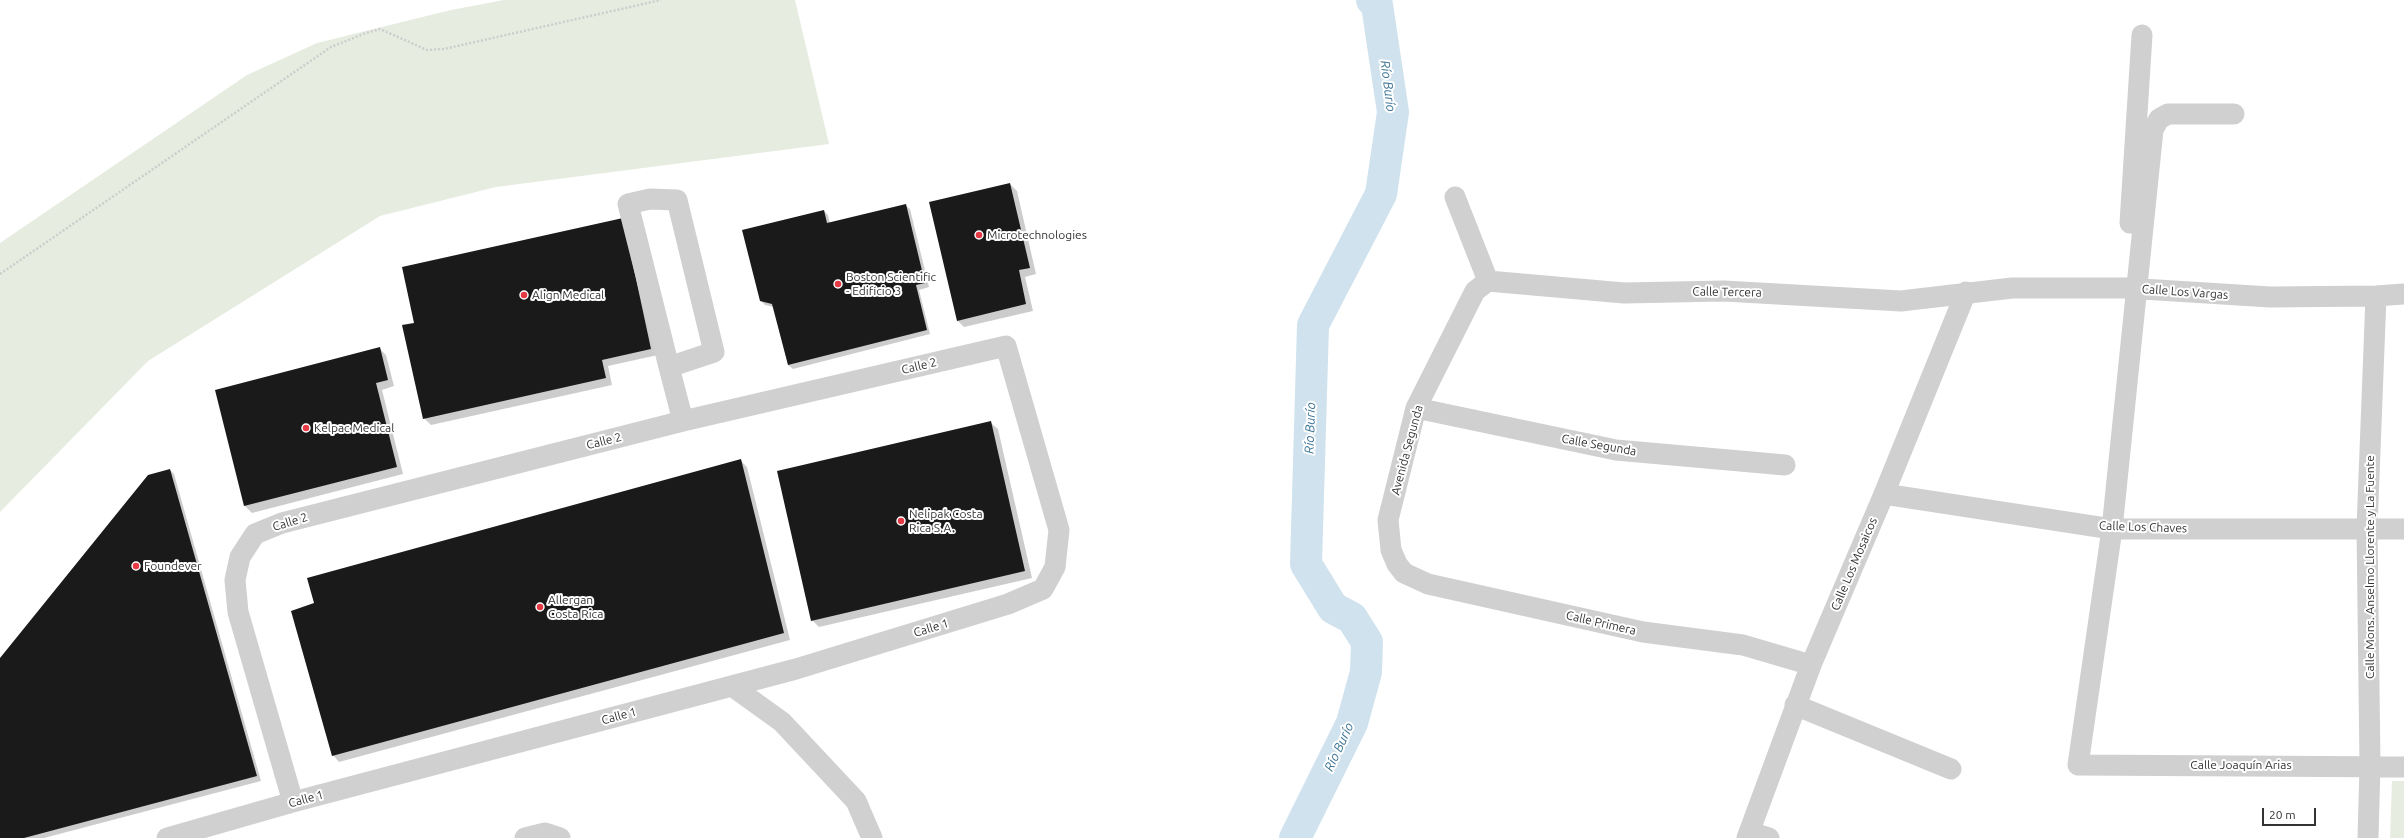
<!DOCTYPE html>
<meta charset="utf-8">
<style>
body{margin:0}
#map{position:relative;width:2404px;height:838px;overflow:hidden;background:#fff;font-family:Ubuntu,sans-serif}
canvas{display:block}
.scale{position:absolute;left:2262px;top:808px;width:54px;height:18px;box-sizing:border-box;border:2px solid #333;border-top:0;padding-left:5px;font-size:12px;line-height:14px;white-space:nowrap;color:#333;-webkit-text-stroke:3px #fff;paint-order:stroke}
</style>
<div id="map">
<canvas width="2404" height="838"></canvas>
<div class="scale">20 m</div>
</div>
<script>
const ctx = document.querySelector('canvas').getContext('2d');
ctx.lineJoin = 'round';
function fillPath(path, color) { ctx.fillStyle = color; ctx.fill(path, 'evenodd'); }
const poly = rows => new Path2D(rows.map(r => 'M' + r).join(''));
function strokePath(path, color, width, dash) { ctx.strokeStyle = color; ctx.lineWidth = width; ctx.lineCap = dash ? 'butt' : 'round'; ctx.setLineDash(dash || []); ctx.stroke(path); }
function drawText(font, color, halo, rows, align = 'center') {
  ctx.font = font + ' Ubuntu,sans-serif'; ctx.lineWidth = 4; ctx.setLineDash([]); ctx.textBaseline = 'middle'; ctx.strokeStyle = halo; ctx.fillStyle = color; for (const [text, x, y, turn = 0] of rows) {
    ctx.save(); ctx.translate(x, y); ctx.rotate((+turn || 0) * Math.PI / 180); ctx.textAlign = isNaN(turn) ? turn : align; if (halo) ctx.strokeText(text, 0, 0); ctx.fillText(text, 0, 0); ctx.restore();
  }
}
const green = poly([
 [504,0,795,0,829,144,496,187,380,216,148,361,0,512,0,243,247,75,317,43,451,10],
 [2392,781,2404,781,2404,838,2390,838]
]);
const shadow = poly([
 [1010,184,1017,191,1036,274,1025,277,1033,311,964,327,957,320],
 [905,205,910,209,929,287,919,290,930,334,793,369,788,365,774,307,765,305,761,301,824,211,828,215,830,224],
 [629,226,658,355,608,366,612,385,431,425,424,418,415,323],
 [379,348,386,355,394,386,382,390,403,474,252,513,245,506,216,391],
 [991,423,998,429,1032,578,819,627,812,620],
 [740,460,747,467,790,640,339,762,333,755],
 [170,470,174,474,261,781,44,838,0,838,0,659]
]);
const river = poly([
 [1295,838,1352,723,1366,672,1367,642,1352,618,1333,608,1306,564,1313,325,1381,194,1393,112,1377,5,1372,0]
]);
const building = poly([
 [1010,183,1030,268,1019,270,1026,304,957,321,929,202],
 [906,204,925,283,916,285,927,330,788,365,772,304,760,301,742,230,824,210,827,223],
 [623,218,651,349,602,360,606,378,423,419,402,325,414,323,402,267],
 [380,347,388,380,376,383,397,467,244,506,215,390],
 [991,421,1025,571,811,621,777,471],
 [741,459,784,633,332,756,291,611,314,603,307,578],
 [170,469,257,776,24,838,0,838,0,658,148,475]
]);
const path = poly([
 [0,274,331,47,366,33,380,29,427,50,444,49,661,0]
]);
const minor = poly([
 [2234,114,2168,114,2159,119,2153,130,2112,529,2078,765,2404,767],
 [1455,197,1488,281],
 [2130,223,2142,35],
 [1488,281,1624,293,1724,291,1901,301,2012,288,2126,288,2270,297,2376,296,2404,294],
 [1488,281,1475,291,1416,408,1388,520,1391,550,1397,564,1404,573,1428,584,1643,632,1743,645,1811,665],
 [669,367,714,352,677,200,650,199,628,204,669,367,683,421],
 [1416,408,1616,450,1785,465],
 [1884,494,2112,529,2404,529],
 [732,686,782,722,856,801,872,838],
 [1795,705,1951,769],
 [1750,832,1769,838],
 [167,838,293,802,796,669,1008,604,1043,589,1055,567,1059,530,1006,346,683,421,282,523,255,534,240,557,235,580,238,612,293,802],
 [525,838,545,833,560,838],
 [1747,838,1811,665,1884,494,1966,292],
 [2368,838,2370,766,2367,528,2376,296]
]);
const markers = [
 [979,235,4,"#e63946"],
 [838,284,4,"#e63946"],
 [524,295,4,"#e63946"],
 [306,428,4,"#e63946"],
 [901,521,4,"#e63946"],
 [136,566,4,"#e63946"],
 [540,607,4,"#e63946"]
];
const poiNames = [
 ["Microtechnologies",987,235],
 ["Boston Scientific",846,277],
 ["- Edificio 3",846,291],
 ["Align Medical",532,295],
 ["Kelpac Medical",314,428],
 ["Nelipak Costa",909,514],
 ["Rica S.A.",909,528],
 ["Foundever",144,566],
 ["Allergan",548,600],
 ["Costa Rica",548,614]
];
const streetNames = [
 ["Calle Tercera",1727,292,1],
 ["Calle Los Vargas",2185,292,4],
 ["Calle 2",919,366,-13],
 ["Calle 2",604,441,-14],
 ["Calle Segunda",1599,445,10],
 ["Avenida Segunda",1407,450,-75],
 ["Calle 2",290,522,-17],
 ["Calle Los Chaves",2143,527,2],
 ["Calle Los Mosaicos",1854,564,-67],
 ["Calle Mons. Anselmo Llorente y La Fuente",2370,567,-90],
 ["Calle Primera",1601,623,13],
 ["Calle 1",931,628,-17],
 ["Calle 1",619,716,-15],
 ["Calle Joaquín Arias",2241,765],
 ["Calle 1",306,799,-15]
];
const waterNames = [
 ["Río Burío",1388,86,83],
 ["Río Burío",1310,428,-88],
 ["Río Burío",1339,747,-65]
];
fillPath(green, '#e6ecdf');
fillPath(shadow, '#0003');
strokePath(river, '#cfe2ee', 32);
fillPath(building, '#1a1a1a');
strokePath(path, '#cdcdcd', 2.5, [2, 2]);
strokePath(minor, '#d0d0d0', 21);
for (const [x, y, r, color] of markers) { const dot = new Path2D(); dot.arc(x, y, r, 0, 2 * Math.PI); ctx.fillStyle = color; ctx.fill(dot); strokePath(dot, '#fff', 1.5); }
drawText('12px', '#333', '#fff', poiNames, 'left');
drawText('12px', '#333', '#fff', streetNames);
drawText('italic 13px', '#3f7597', '#fff', waterNames);
</script>
